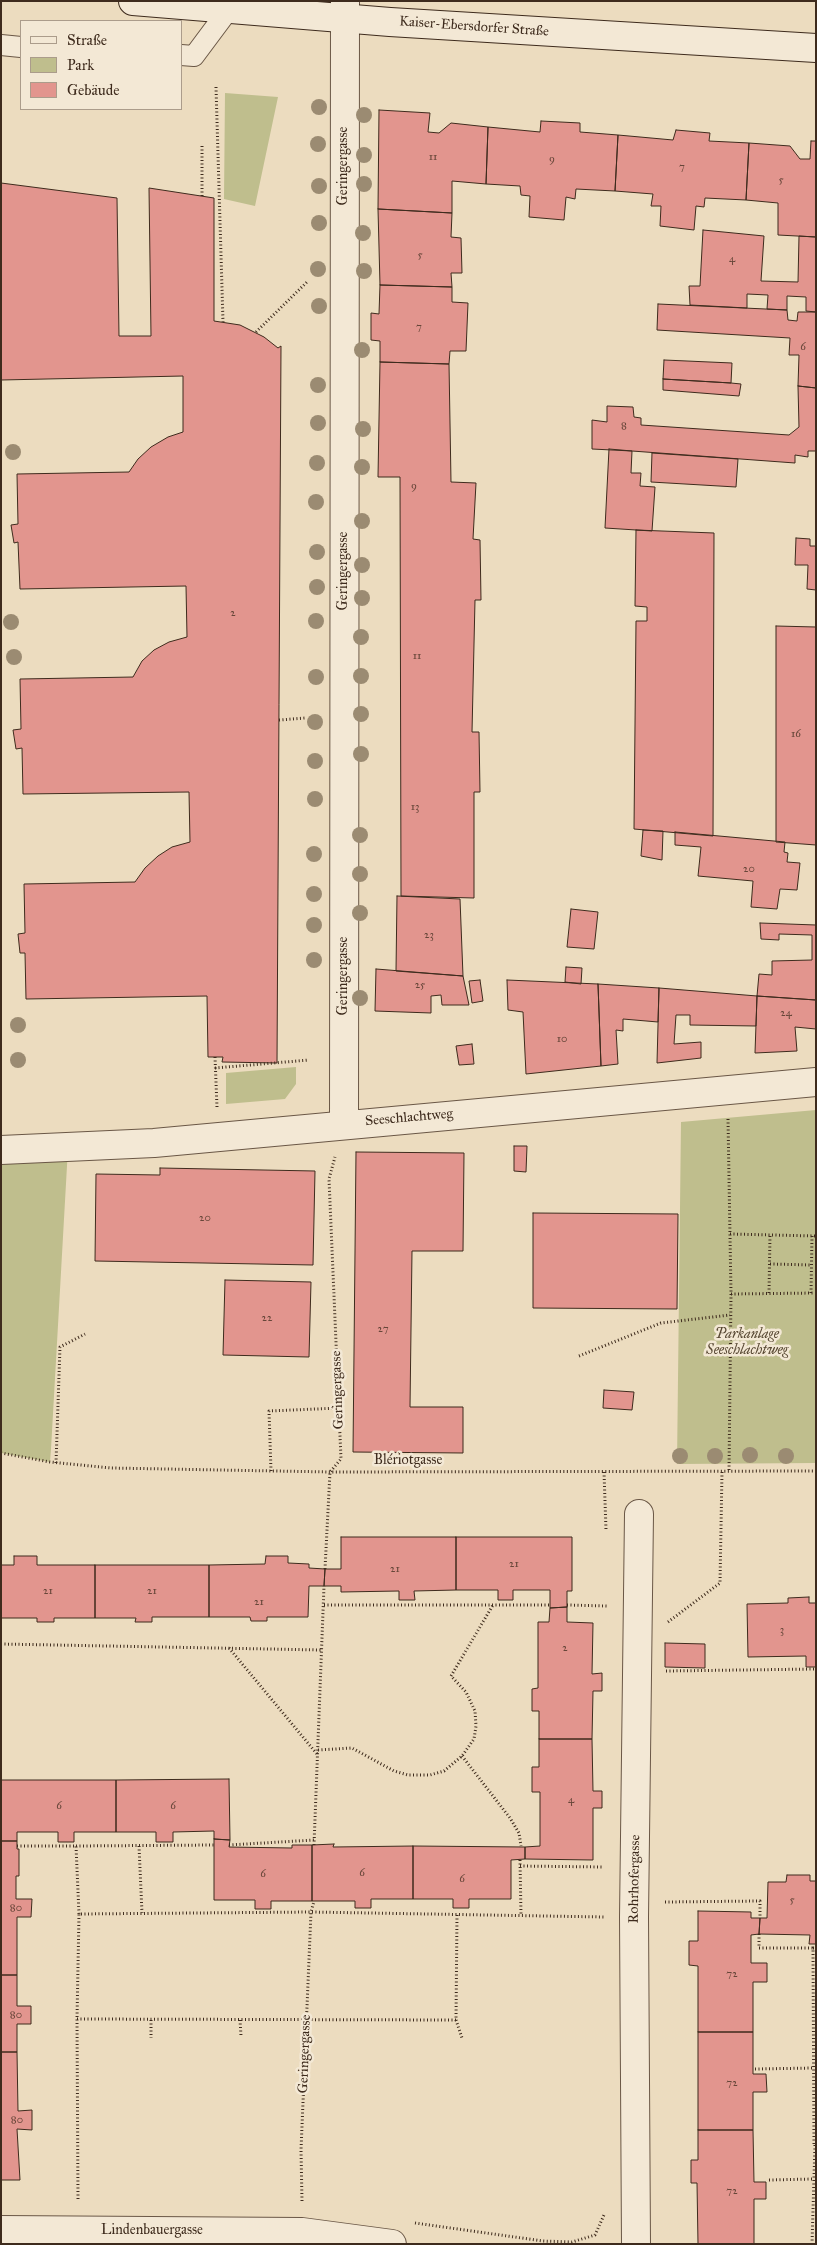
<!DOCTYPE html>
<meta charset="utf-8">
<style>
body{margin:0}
#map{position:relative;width:817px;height:2245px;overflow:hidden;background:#ecdcbf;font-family:"IM FELL Great Primer",serif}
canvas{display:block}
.frame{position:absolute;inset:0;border:2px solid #3e2b1d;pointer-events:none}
.legend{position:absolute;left:20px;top:20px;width:162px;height:90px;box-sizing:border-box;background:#f3e8d5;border:1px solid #ab9c8b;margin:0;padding:6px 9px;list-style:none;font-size:15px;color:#3e2b1d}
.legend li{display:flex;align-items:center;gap:10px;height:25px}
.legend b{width:25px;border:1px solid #ab9c8b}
</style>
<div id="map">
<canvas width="817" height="2245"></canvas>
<div class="frame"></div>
<ul class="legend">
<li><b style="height:6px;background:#f3e8d5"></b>Straße</li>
<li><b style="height:14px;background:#bfbe8d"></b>Park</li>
<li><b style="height:14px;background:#e2958e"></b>Gebäude</li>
</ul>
</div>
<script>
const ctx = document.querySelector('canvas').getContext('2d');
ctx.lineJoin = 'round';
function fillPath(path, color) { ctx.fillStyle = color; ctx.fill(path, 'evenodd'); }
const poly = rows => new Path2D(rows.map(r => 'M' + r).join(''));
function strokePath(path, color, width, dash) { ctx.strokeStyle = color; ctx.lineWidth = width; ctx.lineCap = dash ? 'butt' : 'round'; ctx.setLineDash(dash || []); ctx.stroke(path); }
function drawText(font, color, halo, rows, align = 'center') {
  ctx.font = font + ' "IM FELL Great Primer",serif'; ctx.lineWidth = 5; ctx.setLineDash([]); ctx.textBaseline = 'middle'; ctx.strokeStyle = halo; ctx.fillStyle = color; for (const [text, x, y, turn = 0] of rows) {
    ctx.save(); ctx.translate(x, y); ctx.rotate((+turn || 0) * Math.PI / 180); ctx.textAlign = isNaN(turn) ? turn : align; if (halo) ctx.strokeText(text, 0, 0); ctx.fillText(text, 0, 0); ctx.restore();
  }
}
const green = poly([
 [225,93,278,97,255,206,224,199],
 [296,1067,296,1084,285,1099,226,1104,226,1073],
 [816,1110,816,1463,677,1464,681,1122],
 [68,1148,51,1449,50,1462,1,1453,1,1150]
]);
const building = poly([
 [379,110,430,113,428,132,439,133,451,123,488,127,486,184,452,181,452,213,378,209,379,110],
 [541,121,580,123,580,132,618,135,615,191,576,189,575,199,566,197,564,220,529,217,530,196,521,195,520,186,486,184,488,127,540,132,541,121],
 [676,130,710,133,709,141,749,143,746,200,705,198,704,207,696,206,694,230,660,226,661,206,651,206,653,194,615,191,618,135,673,140,676,130],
 [811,141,816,141,816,237,778,235,778,203,746,200,749,143,790,146,800,159,810,159,811,141],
 [1,183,117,198,119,336,151,336,149,188,214,198,214,321,240,325,264,337,278,348,281,346,277,1063,222,1062,223,1057,208,1057,207,996,26,999,25,953,20,953,18,934,25,933,24,884,135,882,145,868,158,856,172,847,190,842,189,792,23,794,22,748,16,749,13,730,21,729,20,679,133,677,142,661,154,650,169,642,187,637,186,586,20,589,18,542,14,543,11,525,18,524,17,474,129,472,138,459,151,447,168,437,183,432,183,376,1,380,1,183],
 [378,209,452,213,451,237,461,238,462,273,451,273,452,287,380,285,378,209],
 [703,230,764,236,761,281,798,282,799,236,816,237,816,312,806,311,806,297,787,296,787,310,767,309,768,295,747,294,747,308,690,305,689,286,700,286,703,230],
 [380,285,452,287,452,302,468,303,466,351,450,351,449,364,380,362,380,341,371,340,371,313,379,314,380,285],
 [658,304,787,310,788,320,797,321,798,312,816,312,816,388,798,386,799,355,789,355,790,338,657,330,658,304],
 [664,360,732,363,731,383,663,379,664,360],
 [380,362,449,364,451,482,476,483,473,539,480,540,481,600,475,600,472,732,479,732,480,792,474,792,474,898,401,896,400,477,378,477,380,362],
 [663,379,731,383,741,384,739,396,663,390,663,379],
 [798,386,816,388,816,451,808,451,808,457,795,455,795,463,632,451,592,449,592,420,607,422,607,406,633,407,634,417,641,418,641,425,789,435,799,427,798,386],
 [609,449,632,451,631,473,641,473,640,486,655,487,652,531,605,528,609,449],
 [652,453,738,459,736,487,651,482,652,453],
 [636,530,714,533,713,836,634,829,636,621,647,621,647,607,635,606,636,530],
 [796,538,810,539,810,546,816,546,816,590,807,589,808,565,795,565,796,538],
 [776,626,816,627,816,845,776,842,776,626],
 [643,830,663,831,662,860,641,856,643,830],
 [675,832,785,842,784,852,788,853,787,862,800,863,797,890,780,889,777,909,751,907,753,881,698,876,701,847,675,845,675,832],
 [397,896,460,899,463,976,396,971,397,896],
 [571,909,598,912,594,949,567,947,571,909],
 [760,923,816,925,816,1000,757,996,759,974,772,975,772,961,812,960,812,935,779,934,779,940,761,939,760,923],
 [566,967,582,968,581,984,565,982,566,967],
 [376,969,463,976,469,1005,442,1005,441,995,431,996,431,1013,375,1011,376,969],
 [480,980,483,1001,472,1003,469,981,480,980],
 [507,980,598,984,601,1066,526,1074,523,1012,508,1010,507,980],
 [598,984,659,988,658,1022,623,1019,623,1031,616,1030,618,1064,601,1066,598,984],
 [659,988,757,996,756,1026,690,1025,690,1015,676,1015,674,1044,701,1042,701,1058,657,1063,659,988],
 [757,996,816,1000,816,1029,795,1027,797,1051,755,1053,757,996],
 [472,1044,474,1064,459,1065,456,1046,472,1044],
 [514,1146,527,1146,526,1172,514,1171,514,1146],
 [356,1152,464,1153,463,1251,412,1251,410,1407,463,1407,463,1453,353,1452,356,1152],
 [160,1168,315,1171,313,1265,95,1261,96,1174,160,1175,160,1168],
 [533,1213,678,1214,677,1309,533,1308,533,1213],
 [225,1280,311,1282,309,1357,223,1355,225,1280],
 [604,1390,634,1392,632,1410,603,1408,604,1390],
 [341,1537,456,1537,456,1590,414,1591,415,1600,399,1600,399,1591,341,1592,341,1586,324,1586,325,1569,341,1569,341,1537],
 [456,1537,572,1537,572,1591,567,1591,567,1607,550,1608,550,1590,513,1590,513,1600,498,1600,498,1590,456,1590,456,1537],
 [14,1556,37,1556,37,1565,95,1565,95,1618,54,1618,54,1622,37,1622,37,1618,1,1618,1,1565,14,1565,14,1556],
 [266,1556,288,1556,288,1563,309,1564,309,1568,325,1569,324,1586,309,1586,308,1617,267,1617,267,1621,251,1621,250,1617,209,1617,209,1565,265,1564,266,1556],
 [95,1565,209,1565,209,1617,152,1617,152,1622,135,1622,136,1618,95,1618,95,1565],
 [809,1597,809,1603,816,1603,816,1667,806,1667,806,1656,748,1657,747,1604,788,1603,788,1598,809,1597],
 [567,1607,567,1622,593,1623,592,1674,602,1673,602,1691,593,1691,592,1739,539,1739,539,1711,532,1711,532,1689,538,1688,538,1622,549,1622,550,1608,567,1607],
 [665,1643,705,1644,705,1668,665,1667,665,1643],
 [539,1739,592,1739,593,1791,602,1791,602,1808,593,1808,593,1860,525,1859,525,1847,540,1846,540,1792,532,1792,532,1767,539,1767,539,1739],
 [229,1779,230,1840,214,1839,214,1831,173,1832,173,1842,156,1842,156,1832,116,1832,116,1780,229,1779],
 [1,1780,116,1780,116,1832,74,1832,74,1842,58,1842,58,1832,17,1832,17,1841,1,1841,1,1780],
 [214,1839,230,1840,229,1847,292,1848,292,1845,312,1845,312,1901,271,1901,271,1909,255,1909,255,1900,214,1900,214,1839],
 [1,1841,17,1841,17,1849,19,1849,19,1876,16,1876,16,1899,32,1899,31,1917,17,1917,17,1975,1,1975,1,1841],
 [334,1844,333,1847,413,1846,413,1899,371,1899,371,1908,355,1908,355,1901,312,1901,312,1845,334,1844],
 [413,1846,525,1847,525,1859,511,1860,511,1899,469,1899,469,1908,453,1908,453,1899,413,1899,413,1846],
 [787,1875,810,1875,810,1881,816,1881,816,1944,809,1944,810,1935,759,1934,760,1918,767,1918,768,1882,786,1882,787,1875],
 [698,1911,751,1912,751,1918,760,1918,759,1934,751,1935,751,1963,767,1963,767,1982,753,1982,753,2032,698,2032,698,1966,689,1965,689,1941,698,1941,698,1911],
 [1,1975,17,1975,17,2006,31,2006,31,2024,17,2024,17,2052,1,2052,1,1975],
 [698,2032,753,2032,753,2074,766,2074,767,2092,753,2092,753,2130,698,2130,698,2032],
 [1,2052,17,2052,18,2111,32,2110,32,2130,17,2129,20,2180,1,2180,1,2052],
 [698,2130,753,2130,754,2182,766,2182,766,2199,754,2199,754,2244,698,2244,697,2183,691,2183,691,2160,698,2160,698,2130]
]);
const path = poly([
 [216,87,223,322],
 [202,196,202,146],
 [256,332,307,282],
 [279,720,305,718],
 [215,1057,217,1107],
 [215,1068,309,1060],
 [728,1119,731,1294,729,1471],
 [730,1234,816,1236],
 [770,1264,811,1265],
 [769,1293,770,1235],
 [811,1293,812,1236],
 [731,1294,816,1293],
 [579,1356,661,1323,730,1315],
 [1,1453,50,1462,111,1468,330,1472,816,1471],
 [56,1463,60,1347,85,1334],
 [271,1471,269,1411,339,1408],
 [604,1472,606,1530],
 [325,1569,330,1472,341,1459,329,1179,335,1157],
 [324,1605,550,1605],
 [567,1605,607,1606],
 [668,1622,720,1583,722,1472],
 [1,1644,322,1650],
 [229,1648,317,1754],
 [666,1671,816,1669],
 [318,1750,352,1748,394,1771,408,1775,430,1775,444,1771,462,1756,474,1739,476,1726,475,1711,466,1692,451,1676,493,1605],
 [462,1756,510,1818,519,1833,521,1846],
 [229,1845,314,1840],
 [314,1845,324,1586],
 [17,1846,76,1846,79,1914],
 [76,1846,214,1845],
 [139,1846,142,1913],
 [520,1860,521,1916],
 [520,1866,604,1867],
 [665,1902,760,1901,760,1918],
 [457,1915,456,2020,462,2038],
 [759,1934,759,1948,813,1948],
 [77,2019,456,2020],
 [151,2020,151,2038],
 [240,2020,241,2036],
 [755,2069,813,2068],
 [814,2144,813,1948,816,1948],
 [769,2180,813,2179],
 [78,2199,77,2019,79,1914,311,1912,604,1917],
 [302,2201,301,2150,311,1912,314,1901],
 [415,2223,543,2241,572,2242,595,2235,604,2215],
 [812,2244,815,2144]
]);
const service = poly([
 [1,45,21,47],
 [181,55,194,56,229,9]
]);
const minor = poly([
 [344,1124,345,1],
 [1,1150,154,1143,816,1082],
 [636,2244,634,1917,639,1514]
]);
const tertiary = poly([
 [1,2230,302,2232,392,2244]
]);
const secondary = poly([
 [133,1,390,22,816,48]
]);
const trees = [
 [319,107],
 [364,115],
 [318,144],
 [364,155],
 [364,184],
 [319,186],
 [319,223],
 [363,233],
 [318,269],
 [364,271],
 [319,306],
 [362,350],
 [318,385],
 [318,423],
 [363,429],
 [13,452],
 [317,463],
 [362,467],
 [316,502],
 [362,521],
 [317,552],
 [362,565],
 [317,587],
 [362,598],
 [316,621],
 [11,622],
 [361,637],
 [14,657],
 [361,676],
 [316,677],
 [361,714],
 [315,722],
 [361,754],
 [315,761],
 [315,799],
 [360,835],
 [314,854],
 [360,874],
 [314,894],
 [360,913],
 [314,925],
 [314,960],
 [360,998],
 [18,1025],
 [18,1060],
 [750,1455],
 [680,1456],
 [715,1456],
 [786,1456]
];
const numberNames = [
 ["11",433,157],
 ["9",552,159],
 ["7",682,167],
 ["5",781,180],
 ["5",420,255],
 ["4",732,259],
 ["7",419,327],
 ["6",803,347],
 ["8",624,426],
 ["9",414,486],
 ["2",233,613],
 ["11",417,656],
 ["16",796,734],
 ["13",415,807],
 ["20",749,869],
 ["23",429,935],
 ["25",420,985],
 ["24",786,1013],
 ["10",562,1039],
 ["20",205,1218],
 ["22",267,1318],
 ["27",383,1329],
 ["21",514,1564],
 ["21",395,1569],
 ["21",48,1591],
 ["21",152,1591],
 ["21",259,1602],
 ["3",782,1630],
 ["2",565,1648],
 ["4",571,1800],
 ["6",59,1806],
 ["6",173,1806],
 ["6",362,1873],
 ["6",263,1874],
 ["6",462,1879],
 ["5",792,1900],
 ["80",16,1908],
 ["72",732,1974],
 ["80",16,2015],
 ["72",732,2083],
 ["80",17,2120],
 ["72",732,2191]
];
const streetNames = [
 ["Kaiser-Ebersdorfer Straße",474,27,4],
 ["Geringergasse",344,166,-90],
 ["Geringergasse",344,571,-90],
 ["Geringergasse",344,976,-90],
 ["Seeschlachtweg",409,1118,-5],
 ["Geringergasse",338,1390,-92],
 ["Blériotgasse",408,1461],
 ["Rohrhofergasse",635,1879,-89],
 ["Geringergasse",305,2054,-88],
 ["Lindenbauergasse",152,2231]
];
const parkNames = [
 ["Parkanlage",747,1335],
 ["Seeschlachtweg",747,1351]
];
fillPath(green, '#bfbe8d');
fillPath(building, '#e2958e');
strokePath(building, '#3e2b1d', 1);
strokePath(service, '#6a5746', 22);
strokePath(minor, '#6a5746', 30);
strokePath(tertiary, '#6a5746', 30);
strokePath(secondary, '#3e2b1d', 30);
strokePath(path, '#3e2b1d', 3, [1, 2.5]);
strokePath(service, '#f3e8d5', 20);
strokePath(minor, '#f3e8d5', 28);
strokePath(tertiary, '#f3e8d5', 28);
strokePath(secondary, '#f3e8d5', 28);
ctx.fillStyle = '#9b8b72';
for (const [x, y] of trees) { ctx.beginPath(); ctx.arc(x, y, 8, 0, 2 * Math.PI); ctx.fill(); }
drawText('11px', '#674639', null, numberNames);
drawText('14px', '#3e2b1d', '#f3e8d5', streetNames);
drawText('italic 14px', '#584833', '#f3e8d5', parkNames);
</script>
